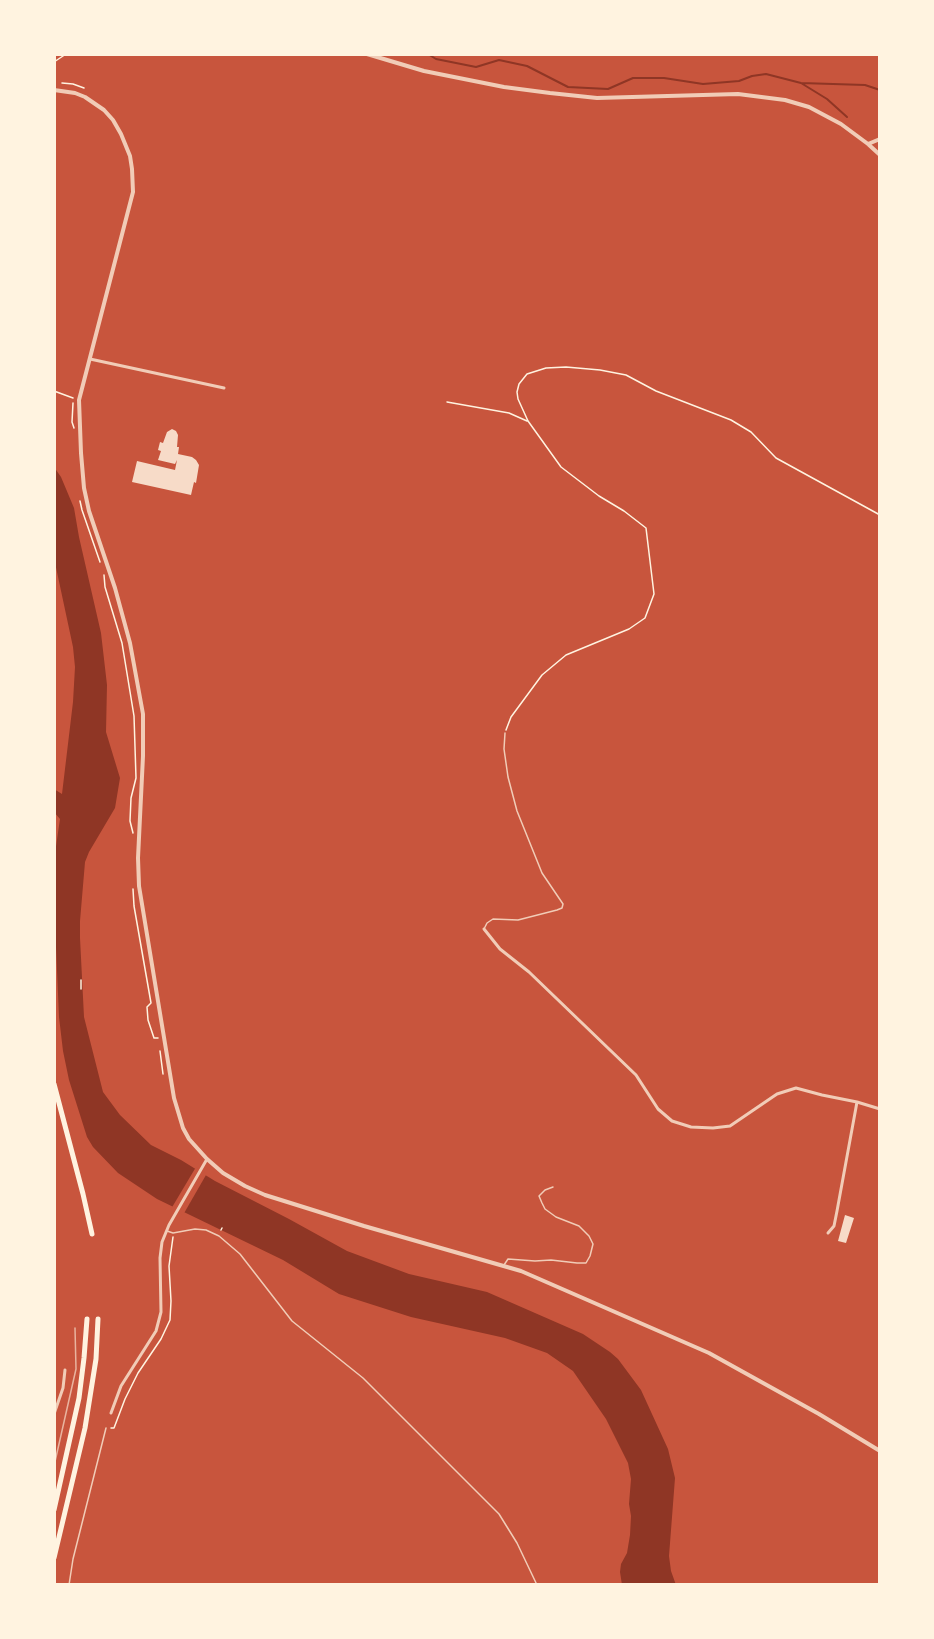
<!DOCTYPE html>
<style>
body{margin:0}
#map{position:relative;width:934px;height:1639px;overflow:hidden;background:#c8553d;font-family:"Work Sans",sans-serif}
canvas{display:block}
.frame{position:absolute;inset:0;border:56px solid #fff3e0;pointer-events:none}
</style>
<div id="map">
<canvas width="934" height="1639"></canvas>
<div class="frame"></div>
</div>
<script>
const ctx = document.querySelector('canvas').getContext('2d');
ctx.lineJoin = 'round';
function fillPath(path, color) { ctx.fillStyle = color; ctx.fill(path, 'evenodd'); }
const poly = rows => new Path2D(rows.map(r => 'M' + r).join(''));
function strokePath(path, color, width, dash) { ctx.strokeStyle = color; ctx.lineWidth = width; ctx.lineCap = dash ? 'butt' : 'round'; ctx.setLineDash(dash || []); ctx.stroke(path); }
const water = poly([
 [54,467,61,477,74,508,79,537,101,633,107,685,106,732,120,778,115,808,89,852,85,862,80,921,80,938,84,1017,103,1092,120,1115,151,1145,181,1160,215,1181,289,1219,347,1251,409,1274,487,1292,583,1334,610,1352,618,1359,641,1390,668,1449,675,1478,669,1556,671,1571,676,1585,622,1585,620,1572,621,1564,627,1553,630,1535,631,1516,629,1504,631,1479,628,1463,606,1419,573,1371,547,1353,505,1338,411,1317,339,1294,283,1260,157,1199,118,1173,93,1147,87,1137,69,1080,63,1051,59,1017,54,900,54,860,60,819,54,812,54,789,62,794,73,702,75,667,73,647,54,558]
]);
const pier = poly([
 [196,1167,206,1173,206,1175,183,1215,171,1209]
]);
const stream = poly([
 [428,54,436,59,476,67,499,60,527,66,568,87,608,89,633,78,664,78,703,84,739,81,752,76,766,74,801,83,865,85,880,90],
 [801,83,827,99,847,117]
]);
const building = poly([
 [172,429,176,431,178,435,177,447,179,447,178,454,192,457,196,460,199,465,196,483,194,482,191,495,132,482,137,461,175,470,177,460,175,464,158,460,161,451,158,450,160,442,163,443,167,432],
 [845,1215,854,1218,846,1243,838,1241]
]);
const path = poly([
 [54,62,66,54],
 [62,83,73,84,84,88],
 [54,391,73,398],
 [447,402,509,413,527,421],
 [73,403,72,422,74,428],
 [80,501,82,510,100,562],
 [104,575,105,587,122,643,134,716,136,778,131,798,130,821,133,833],
 [506,730,511,717,542,675,566,655,629,629,645,618,654,594,646,528,624,511,599,496,561,467,528,421,518,399,517,392,519,384,527,374,546,368,566,367,600,370,626,375,656,391,731,420,751,432,776,458,880,515],
 [133,889,134,906,151,1003,147,1007,148,1020,154,1038,158,1038],
 [81,980,81,989],
 [160,1051,163,1074],
 [221,1230,222,1228],
 [111,1428,114,1428,125,1399,138,1373,161,1339,170,1320,171,1301,169,1266,173,1237]
]);
const service = poly([
 [484,929,487,923,493,919,518,920,557,910,562,908,563,904,542,873,517,811,508,777,504,749,505,733],
 [167,1231,173,1233,195,1229,206,1230,219,1236,240,1254,292,1321,363,1378,499,1514,517,1543,537,1585],
 [504,1265,508,1259,535,1261,551,1260,577,1263,586,1263,590,1256,593,1244,589,1236,579,1226,556,1217,545,1209,542,1203,539,1196,545,1190,553,1187],
 [69,1585,73,1559,106,1428]
]);
const minor = poly([
 [90,359,224,388],
 [484,929,500,949,529,972,636,1075,658,1109,672,1121,691,1127,713,1128,730,1126,777,1094,796,1088,822,1095,857,1102,880,1109],
 [828,1233,834,1226,837,1211,857,1102],
 [111,1413,121,1386,156,1331,161,1312,160,1258,162,1242,169,1225,207,1159],
 [54,1414,63,1388,65,1370]
]);
const tertiary = poly([
 [367,54,424,71,504,87,550,93,597,98,738,94,785,100,809,107,841,124,868,144,880,155],
 [54,90,75,93,85,97,104,110,113,120,121,134,130,156,132,169,133,192,79,400,81,453,84,488,89,511,115,588,130,643,143,714,143,756,138,858,139,886,174,1098,183,1128,189,1139,207,1159,223,1173,245,1186,265,1195,364,1226,521,1271,709,1353,819,1414,880,1451],
 [868,144,880,139]
]);
const trunk = poly([
 [54,1084,83,1194,92,1234],
 [54,1510,79,1398,84,1358,87,1319],
 [54,1558,85,1428,96,1359,98,1319]
]);
const tram = poly([
 [54,1466,76,1369,75,1328]
]);
fillPath(water, '#8f3625');
fillPath(pier, '#c8553d');
strokePath(stream, '#8f3625', 2);
fillPath(building, '#f7dbc8');
strokePath(path, '#fff3e0', 1.5);
strokePath(service, '#f1ccb7', 1.5);
strokePath(minor, '#f1ccb7', 3);
strokePath(tertiary, '#f1ccb7', 4);
strokePath(trunk, '#fff3e0', 5);
strokePath(tram, '#e9b49f', 1.5);
</script>
